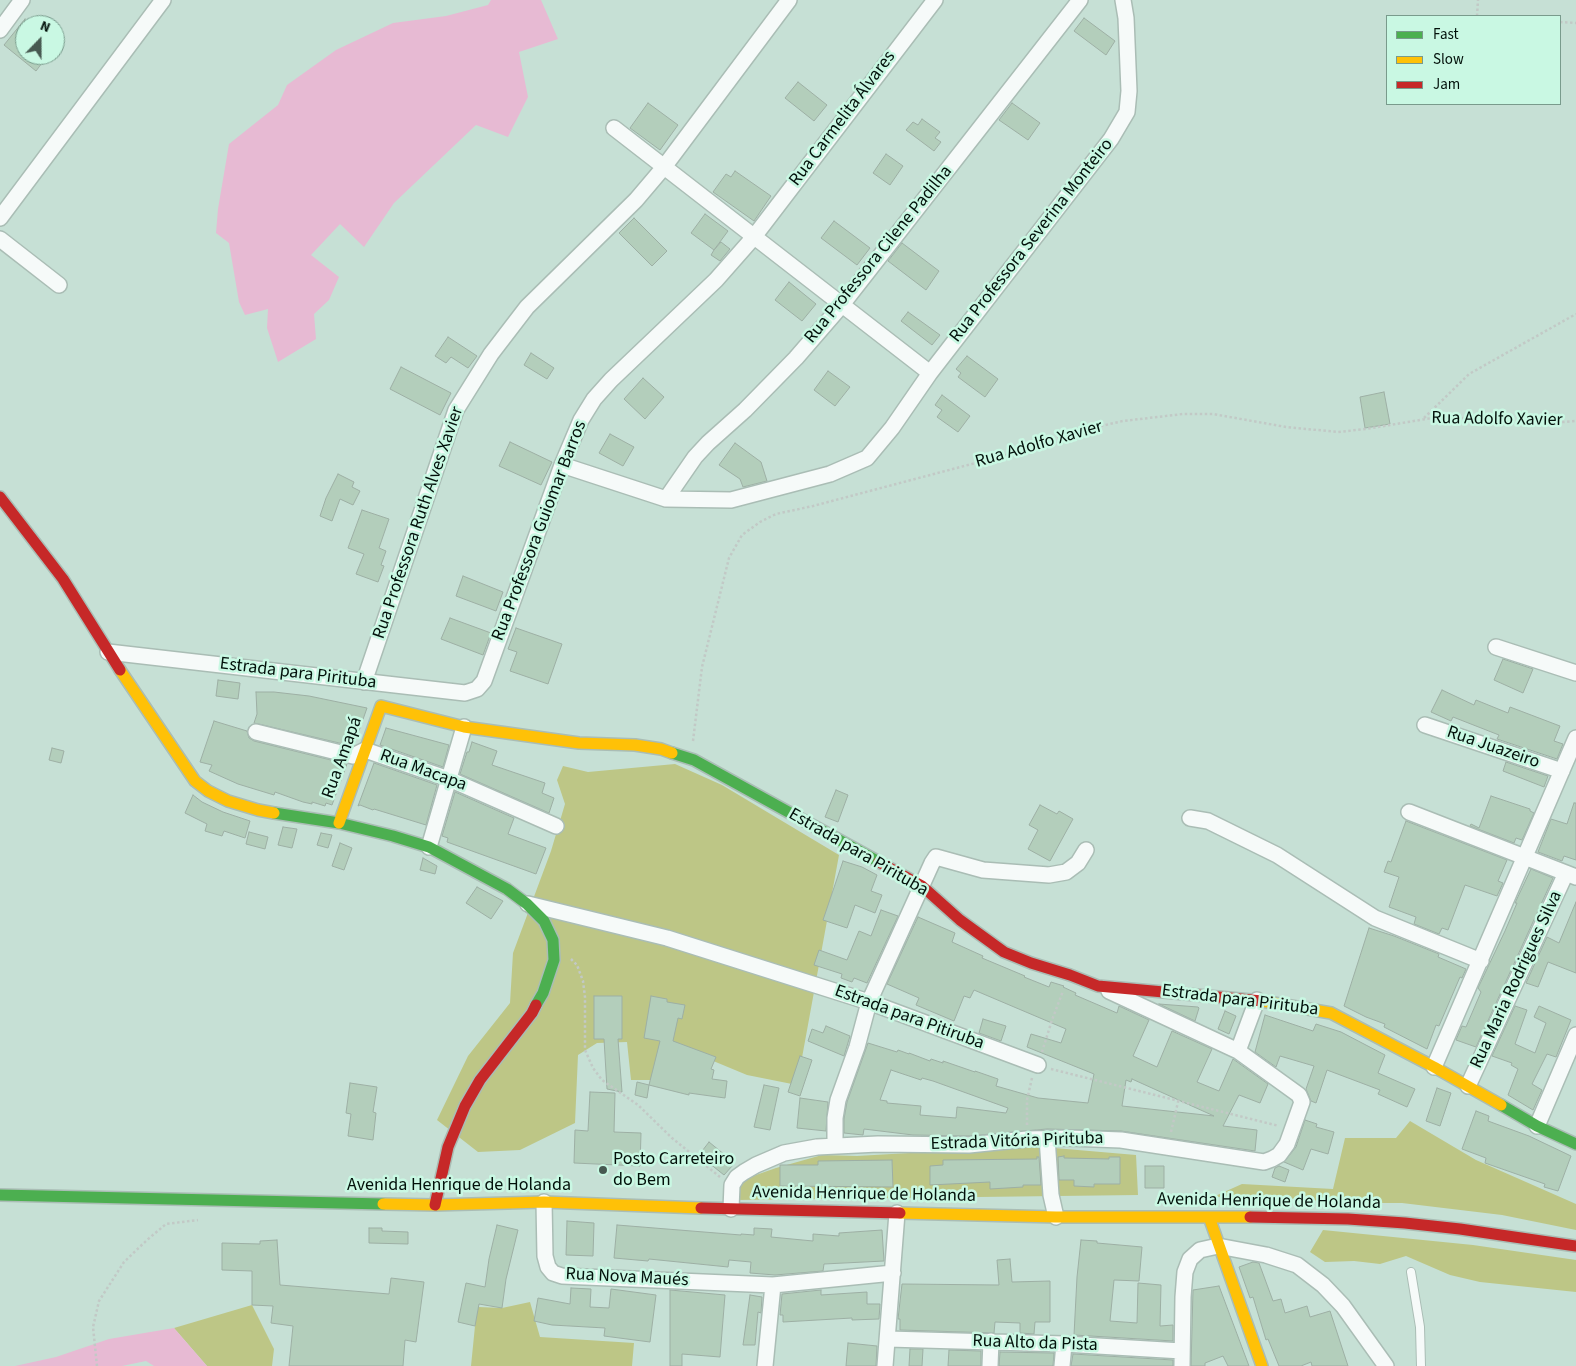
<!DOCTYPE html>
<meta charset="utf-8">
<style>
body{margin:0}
#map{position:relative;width:1576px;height:1366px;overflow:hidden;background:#c6e0d5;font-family:"Source Sans 3",sans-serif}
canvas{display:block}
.legend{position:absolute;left:1386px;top:15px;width:175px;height:90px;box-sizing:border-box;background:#c9f8e3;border:1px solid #799b8c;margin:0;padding:6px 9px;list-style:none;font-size:15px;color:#02100a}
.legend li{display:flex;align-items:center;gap:10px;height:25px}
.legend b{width:25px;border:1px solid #799b8c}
.north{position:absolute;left:15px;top:15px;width:50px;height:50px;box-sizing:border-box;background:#c9f8e3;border:1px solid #799b8c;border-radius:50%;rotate:22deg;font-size:14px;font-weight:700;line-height:20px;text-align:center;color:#02100a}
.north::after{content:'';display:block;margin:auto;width:18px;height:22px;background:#475951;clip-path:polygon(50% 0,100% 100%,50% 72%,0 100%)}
</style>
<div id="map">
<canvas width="1576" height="1366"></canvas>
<ul class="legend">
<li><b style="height:6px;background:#4caf50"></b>Fast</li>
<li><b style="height:6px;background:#ffc107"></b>Slow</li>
<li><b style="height:6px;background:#c62828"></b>Jam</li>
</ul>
<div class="north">N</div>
</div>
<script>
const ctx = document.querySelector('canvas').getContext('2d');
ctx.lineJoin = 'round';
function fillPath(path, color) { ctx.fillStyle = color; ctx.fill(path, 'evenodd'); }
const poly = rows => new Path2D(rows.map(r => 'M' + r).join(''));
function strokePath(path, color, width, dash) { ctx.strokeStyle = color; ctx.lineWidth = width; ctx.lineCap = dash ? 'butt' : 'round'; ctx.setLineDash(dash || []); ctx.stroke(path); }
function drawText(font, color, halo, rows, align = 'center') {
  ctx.font = font + ' "Source Sans 3",sans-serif'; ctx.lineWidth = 5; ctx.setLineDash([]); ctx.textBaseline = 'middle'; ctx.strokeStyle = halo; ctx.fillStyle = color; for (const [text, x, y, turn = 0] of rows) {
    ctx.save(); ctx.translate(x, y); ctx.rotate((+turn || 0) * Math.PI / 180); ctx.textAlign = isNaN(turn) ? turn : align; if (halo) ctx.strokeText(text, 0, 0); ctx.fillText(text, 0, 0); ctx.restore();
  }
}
const forest = poly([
 [675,764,722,785,839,855,797,1085,747,1075,670,1043,660,1080,631,1080,627,1042,597,1043,578,1055,575,1123,520,1150,478,1152,437,1120,468,1056,510,1003,513,953,551,851,565,804,557,780,563,766,588,772],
 [1410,1121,1476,1160,1576,1204,1576,1230,1502,1215,1402,1203,1349,1203,1258,1196,1213,1197,1242,1184,1333,1189,1345,1138,1396,1138],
 [1031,1146,1136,1155,1138,1195,737,1200,736,1182,776,1168,822,1155,857,1156],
 [1323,1230,1473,1245,1576,1260,1576,1292,1480,1282,1450,1275,1406,1256,1380,1264,1354,1261,1325,1262,1310,1252],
 [530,1302,540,1337,634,1343,632,1366,471,1366,475,1326,478,1307,502,1308],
 [252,1305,274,1349,272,1366,207,1366,174,1328]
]);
const water = poly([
 [491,0,541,0,558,39,519,52,528,97,508,137,476,125,394,203,364,247,340,224,311,255,339,277,329,300,314,314,316,339,278,362,267,328,268,309,245,315,239,302,229,243,216,233,218,209,229,144,278,105,287,85,336,50,393,23,446,16,488,5],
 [174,1328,207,1366,154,1366,146,1361,122,1366,15,1366,56,1357,109,1339]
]);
const building = poly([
 [1084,18,1115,41,1106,55,1074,31,1084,18],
 [25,19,25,55,48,55,36,71,4,45,25,19],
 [798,82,827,105,814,121,785,98,798,82],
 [648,103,678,125,660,150,630,128,648,103],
 [1012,103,1040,123,1028,140,999,120,1012,103],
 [922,119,940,132,935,138,941,142,934,151,906,130,913,122,918,125,922,119],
 [886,154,903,166,890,185,873,173,886,154],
 [735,171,771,196,754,221,713,192,726,174,731,177,735,171],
 [705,214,728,231,714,250,721,242,730,249,720,261,711,255,714,250,691,233,705,214],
 [634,218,667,251,652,266,619,233,634,218],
 [834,221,870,248,857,265,821,238,834,221],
 [902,243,939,271,926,290,888,261,902,243],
 [789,282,816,304,802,321,775,300,789,282],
 [908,312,940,335,932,345,901,321,908,312],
 [448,337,477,356,468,368,451,357,446,363,435,356,448,337],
 [531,353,554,368,547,379,524,365,531,353],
 [967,356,998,379,985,397,958,377,961,373,956,369,967,356],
 [401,367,451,393,440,415,390,389,401,367],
 [828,371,850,387,835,406,814,390,828,371],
 [643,378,664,397,645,419,624,399,643,378],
 [1384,392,1390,424,1365,428,1360,397,1384,392],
 [942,395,970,416,958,432,937,417,942,410,935,405,942,395],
 [610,434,634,447,623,466,599,453,610,434],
 [510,442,552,462,541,485,499,466,510,442],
 [735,443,761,462,767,481,743,487,740,479,719,465,735,443],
 [338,474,354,482,352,487,360,491,353,505,340,499,332,521,320,516,326,498,338,474],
 [362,510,389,519,379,548,386,551,381,565,384,566,378,582,356,574,364,554,348,548,362,510],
 [463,576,503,592,496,611,456,596,463,576],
 [450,618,491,633,483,655,441,639,450,618],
 [516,628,562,644,548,684,510,671,517,652,508,649,516,628],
 [1503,659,1533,669,1523,693,1494,680,1503,659],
 [218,680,240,683,238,699,216,696,218,680],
 [1442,690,1474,705,1476,700,1508,713,1510,707,1560,726,1554,741,1563,744,1557,759,1497,739,1499,735,1453,717,1451,721,1431,712,1442,690],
 [256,692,274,692,309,696,367,708,354,745,352,746,254,723,257,714,256,692],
 [214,721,247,731,249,738,254,741,347,764,332,805,326,803,325,806,312,802,312,804,303,802,275,792,274,795,238,784,209,771,212,765,200,762,214,721],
 [386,728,449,745,443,767,380,745,386,728],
 [472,742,497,751,492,765,545,783,542,793,554,798,549,813,460,774,467,752,469,752,472,742],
 [52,748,64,751,61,763,49,760,52,748],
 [1506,762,1548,776,1544,787,1503,771,1506,762],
 [374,763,437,785,426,825,374,809,373,810,360,805,358,806,374,763],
 [836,790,848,795,838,822,825,817,836,790],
 [455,792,514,818,508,834,546,848,536,874,447,842,448,838,442,836,455,792],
 [193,795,202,802,223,812,250,821,245,838,224,831,222,836,205,831,207,824,185,813,193,795],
 [1491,796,1530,809,1530,811,1534,813,1522,840,1516,838,1514,843,1470,826,1471,824,1479,828,1491,796],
 [1574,803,1576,803,1576,860,1564,856,1562,861,1538,852,1551,819,1567,824,1574,803],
 [1040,805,1057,814,1059,811,1073,819,1050,861,1028,849,1038,830,1029,825,1040,805],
 [1406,821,1507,860,1498,881,1503,883,1497,896,1465,885,1448,930,1442,928,1439,934,1414,924,1416,917,1389,907,1399,877,1384,872,1388,861,1391,862,1406,821],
 [283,827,297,829,292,848,278,845,283,827],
 [249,832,268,837,265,849,246,844,249,832],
 [321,833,332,835,328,848,317,845,321,833],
 [340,843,352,848,344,870,332,866,340,843],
 [423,858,437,866,435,874,420,870,423,858],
 [843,861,862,867,877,875,871,891,882,895,875,913,855,905,847,928,823,920,843,861],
 [1531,869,1553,878,1476,1047,1456,1040,1462,1026,1466,1027,1481,992,1478,988,1505,931,1517,903,1515,903,1531,869],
 [477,887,503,901,491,919,466,903,477,887],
 [1576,902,1576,973,1548,962,1538,987,1526,983,1547,937,1559,943,1576,902],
 [881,910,898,916,867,983,854,978,852,982,841,978,842,974,814,965,819,950,847,960,859,931,871,936,881,910],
 [918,917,955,933,952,942,983,956,982,958,1025,976,1024,977,1049,987,1051,982,1064,986,1063,987,1076,993,1075,995,1117,1013,1119,1006,1149,1020,1133,1056,1157,1067,1172,1031,1212,1049,1197,1082,1219,1091,1233,1059,1268,1084,1260,1103,1239,1095,1223,1126,1257,1130,1255,1151,1121,1131,1047,1129,969,1136,913,1135,864,1129,863,1135,844,1133,844,1119,847,1102,868,1043,897,1052,898,1050,909,1054,909,1053,930,1061,931,1059,943,1063,943,1061,975,1072,975,1071,998,1079,996,1086,1038,1098,1088,1103,1094,1074,1027,1047,1031,1034,1061,1043,1066,1029,974,990,970,998,964,996,954,1021,916,1005,919,998,887,984,918,917],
 [891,1070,921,1080,922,1078,933,1081,1008,1108,1006,1113,957,1107,956,1118,920,1115,921,1106,887,1103,887,1101,880,1100,891,1070],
 [1132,1079,1214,1116,1122,1106,1126,1080,1131,1082,1132,1079],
 [1369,928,1394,936,1439,954,1438,957,1466,969,1462,978,1460,977,1439,1026,1436,1025,1427,1049,1384,1027,1385,1024,1366,1017,1344,1006,1369,928],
 [594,996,622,996,622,1039,618,1039,622,1092,607,1089,604,1039,594,1039,594,996],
 [651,996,667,999,667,1002,685,1005,682,1019,678,1018,673,1041,716,1057,711,1069,714,1070,712,1079,727,1081,725,1098,689,1093,689,1095,649,1085,647,1098,635,1095,637,1082,649,1085,660,1041,644,1038,651,996],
 [1159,1004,1198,1007,1199,1008,1195,1021,1159,1004],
 [1515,1006,1527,1010,1515,1044,1535,1053,1546,1023,1534,1017,1539,1006,1571,1020,1556,1057,1547,1054,1532,1084,1542,1090,1533,1110,1508,1095,1518,1069,1511,1065,1512,1063,1492,1056,1515,1006],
 [1225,1011,1236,1016,1229,1034,1218,1029,1225,1011],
 [1265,1015,1313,1031,1316,1024,1341,1032,1385,1055,1378,1073,1415,1089,1407,1107,1378,1094,1380,1090,1327,1070,1316,1103,1311,1101,1306,1089,1314,1066,1280,1056,1276,1067,1255,1052,1265,1015],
 [983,1019,1006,1026,1001,1041,979,1033,983,1019],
 [826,1026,850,1036,844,1056,808,1041,812,1029,823,1033,826,1026],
 [800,1056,812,1060,800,1096,788,1092,800,1056],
 [350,1083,377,1087,373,1112,376,1113,373,1140,348,1136,351,1114,346,1113,350,1083],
 [764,1085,779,1088,770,1130,754,1127,764,1085],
 [1437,1088,1451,1093,1440,1126,1426,1121,1437,1088],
 [590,1092,615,1093,614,1132,641,1133,640,1166,574,1163,575,1130,588,1131,590,1092],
 [800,1098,828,1102,826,1131,797,1128,800,1098],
 [1476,1111,1489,1116,1488,1121,1529,1136,1571,1156,1558,1191,1544,1187,1545,1184,1485,1163,1486,1158,1462,1149,1476,1111],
 [1305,1120,1317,1124,1316,1127,1334,1132,1328,1154,1311,1149,1303,1170,1284,1162,1296,1147,1305,1120],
 [709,1142,725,1155,723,1157,733,1165,724,1175,699,1155,709,1142],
 [1064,1156,1064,1158,1109,1159,1109,1157,1120,1157,1120,1184,1094,1184,1094,1187,1074,1186,1074,1180,1059,1180,1058,1157,1064,1156],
 [1037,1157,1039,1157,1041,1185,1023,1185,1023,1187,990,1189,990,1182,930,1185,930,1166,943,1165,943,1160,1037,1159,1037,1157],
 [892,1160,893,1187,780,1186,780,1165,818,1165,818,1161,892,1160],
 [1145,1166,1164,1166,1164,1188,1145,1188,1145,1166],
 [1279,1166,1289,1170,1285,1182,1272,1177,1275,1168,1279,1166],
 [567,1221,594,1223,593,1256,566,1255,567,1221],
 [497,1225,518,1230,506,1279,502,1308,479,1304,475,1326,458,1322,466,1283,485,1287,489,1259,497,1225],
 [617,1225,741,1235,741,1234,754,1235,754,1228,772,1229,771,1237,813,1241,813,1234,839,1236,839,1233,882,1230,884,1261,824,1264,823,1271,775,1275,750,1273,751,1262,729,1260,728,1267,649,1259,648,1261,614,1258,617,1225],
 [369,1228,382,1228,382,1231,408,1232,408,1244,369,1243,369,1228],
 [277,1240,280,1285,389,1294,391,1278,424,1282,416,1342,405,1340,403,1366,289,1366,293,1326,271,1323,273,1306,252,1305,252,1271,222,1270,222,1243,260,1244,260,1241,277,1240],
 [1081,1240,1097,1241,1097,1243,1142,1247,1139,1281,1114,1280,1110,1321,1137,1323,1138,1283,1161,1285,1160,1326,1173,1325,1173,1341,1074,1335,1077,1277,1081,1240],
 [1010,1259,1012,1282,1050,1281,1050,1322,1035,1322,1034,1334,1020,1333,1020,1323,995,1322,994,1333,900,1330,900,1319,898,1319,902,1284,999,1285,997,1260,1010,1259],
 [1253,1262,1259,1263,1273,1301,1281,1299,1285,1313,1307,1306,1310,1317,1330,1311,1348,1366,1312,1366,1311,1362,1301,1366,1279,1366,1268,1339,1266,1340,1253,1297,1250,1298,1239,1267,1253,1262],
 [1219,1286,1249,1366,1228,1366,1223,1356,1205,1363,1205,1366,1191,1366,1193,1290,1219,1286],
 [571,1288,591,1289,590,1307,609,1308,611,1289,656,1295,650,1342,604,1336,605,1328,552,1325,534,1321,538,1298,570,1304,571,1288],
 [670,1290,725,1295,720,1357,682,1354,682,1366,670,1366,670,1290],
 [821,1290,821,1295,867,1292,867,1304,880,1304,879,1319,852,1320,852,1318,783,1322,783,1315,780,1315,782,1294,821,1290],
 [750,1295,762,1297,761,1313,758,1312,755,1345,743,1345,750,1295],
 [848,1343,877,1346,876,1366,846,1366,848,1343],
 [910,1349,923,1349,922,1366,909,1366,910,1349],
 [949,1350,981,1351,981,1366,948,1366,949,1350],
 [1000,1352,1054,1353,1053,1366,999,1366,1000,1352],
 [1073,1354,1173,1360,1173,1366,1071,1366,1073,1354]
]);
const path = poly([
 [1477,16,1478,0],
 [1560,22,1576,23],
 [1424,418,1469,374,1576,314],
 [693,741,702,667,729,558,742,535,760,522,776,514,813,506,1017,452,1074,432,1123,421,1183,414,1213,414,1286,427,1338,432,1366,429,1438,417,1564,422,1576,421],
 [571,959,577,965,583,981,585,997,585,1050,593,1068,602,1080,638,1105,672,1138,720,1177],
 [1042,1052,1052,1020,1063,991],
 [1051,1069,1279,1126],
 [1027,1125,1027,1100,1032,1078],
 [1171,1132,1178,1102],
 [97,1366,93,1327,99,1301,124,1262,147,1240,166,1224,198,1220]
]);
const lane = poly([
 [1411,1272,1420,1327,1421,1366]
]);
const street = poly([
 [0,30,22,0],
 [614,128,930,373],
 [0,218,163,0],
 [0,239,59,285],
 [562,465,666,499,731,500,830,474,867,458,892,428,930,373,1111,139,1127,112,1129,91,1126,18,1123,0],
 [666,499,695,457,708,443,745,410,796,358,841,306,1080,0],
 [1496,647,1576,673],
 [108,652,465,693,477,689,484,681,562,465,581,420,594,399,611,380,716,280,753,238,935,0],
 [364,682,456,410,491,354,527,307,636,200,664,167,789,0],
 [1425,725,1562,771],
 [256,732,353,756,365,750,449,779,556,826],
 [1409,812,1576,877],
 [1190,818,1208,821,1277,855,1375,918,1481,961],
 [429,847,464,727],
 [528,904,667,938,869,1002,1038,1065],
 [1238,1051,1257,1000],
 [1434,1067,1576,738],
 [1468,1086,1566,873],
 [1537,1126,1576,1035],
 [1047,1138,1051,1195,1056,1217],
 [835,1145,835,1118,838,1100,857,1047,869,1002,932,863,936,857,983,870,1049,875,1066,872,1078,863,1086,850],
 [544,1202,545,1256,548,1267,553,1273,562,1276,773,1285,765,1366],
 [731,1209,732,1185,737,1177,744,1172,756,1165,784,1153,817,1147,878,1144,969,1145,1027,1139,1069,1138,1121,1140,1264,1162,1272,1159,1279,1155,1287,1144,1302,1102,1299,1095,1238,1051,1109,991],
 [773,1285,893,1273],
 [888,1339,1064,1344,1182,1351],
 [885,1366,897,1213],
 [990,1366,991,1341],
 [1062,1366,1064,1344],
 [1182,1366,1183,1297,1185,1272,1190,1259,1200,1250,1218,1246,1266,1255,1297,1265,1323,1285,1343,1306,1386,1366]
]);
const fast = poly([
 [672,753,694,760,879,862],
 [274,813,339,823,393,836,429,847,507,889,527,904,544,921,553,940,554,960,543,993,536,1005],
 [1501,1105,1537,1126,1576,1144],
 [0,1195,383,1204]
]);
const slow = poly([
 [120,670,195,781,208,791,228,801,258,810,274,813],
 [339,823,381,706,464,727,579,743,635,745,661,749,672,753],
 [1262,1001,1331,1013,1434,1067,1501,1105],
 [383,1204,435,1205,544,1202,701,1208],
 [900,1213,1056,1217,1250,1217],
 [1209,1217,1262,1366]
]);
const jam = poly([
 [0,497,63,579,120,670],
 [879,862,922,886,960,920,1004,952,1031,963,1070,975,1098,986,1262,1001],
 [435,1205,448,1147,465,1106,480,1080,532,1013,536,1005],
 [701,1208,900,1213],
 [1250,1217,1348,1219,1405,1223,1460,1229,1576,1246]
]);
const markers = [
 [603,1170,5,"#475951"]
];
const streetNames = [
 ["Rua Carmelita Álvares",843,119,-53],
 ["Rua Professora Severina Monteiro",1032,241,-52],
 ["Rua Professora Cilene Padilha",879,255,-51],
 ["Rua Adolfo Xavier",1497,420,1],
 ["Rua Adolfo Xavier",1039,445,-16],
 ["Rua Professora Ruth Alves Xavier",419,523,-71],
 ["Rua Professora Guiomar Barros",540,531,-69],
 ["Estrada para Pirituba",298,674,7],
 ["Rua Juazeiro",1493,748,19],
 ["Rua Amapá",343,758,-70],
 ["Rua Macapa",423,771,20],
 ["Estrada para Pirituba",858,853,30],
 ["Rua Maria Rodrigues Silva",1517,980,-65],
 ["Estrada para Pirituba",1240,1001,7],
 ["Estrada para Pitiruba",909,1018,20],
 ["Estrada Vitória Pirituba",1017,1142,-2],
 ["Avenida Henrique de Holanda",459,1186],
 ["Avenida Henrique de Holanda",864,1195,1],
 ["Avenida Henrique de Holanda",1269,1202,1],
 ["Rua Nova Maués",627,1278,3],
 ["Rua Alto da Pista",1035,1344,2]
];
const poiNames = [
 ["Posto Carreteiro",613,1160],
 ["do Bem",613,1181]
];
fillPath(forest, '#bdc686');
fillPath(water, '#e7bad3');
fillPath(building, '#b3cebb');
strokePath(building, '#9dafa4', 1);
strokePath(lane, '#aabdb5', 10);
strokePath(street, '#aabdb5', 18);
strokePath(fast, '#aabdb5', 14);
strokePath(slow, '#aabdb5', 14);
strokePath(jam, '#aabdb5', 14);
strokePath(path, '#c2c9c6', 2.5, [2.5, 2.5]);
strokePath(lane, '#f6faf9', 8);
strokePath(street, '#f6faf9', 15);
strokePath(fast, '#4caf50', 11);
strokePath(slow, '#ffc107', 11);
strokePath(jam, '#c62828', 11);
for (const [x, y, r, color] of markers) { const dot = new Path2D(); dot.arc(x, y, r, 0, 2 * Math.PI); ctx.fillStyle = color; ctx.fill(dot); strokePath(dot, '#c9f8e3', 2); }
drawText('18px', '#02100a', '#c9f8e3', streetNames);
drawText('18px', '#02100a', '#c9f8e3', poiNames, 'left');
</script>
